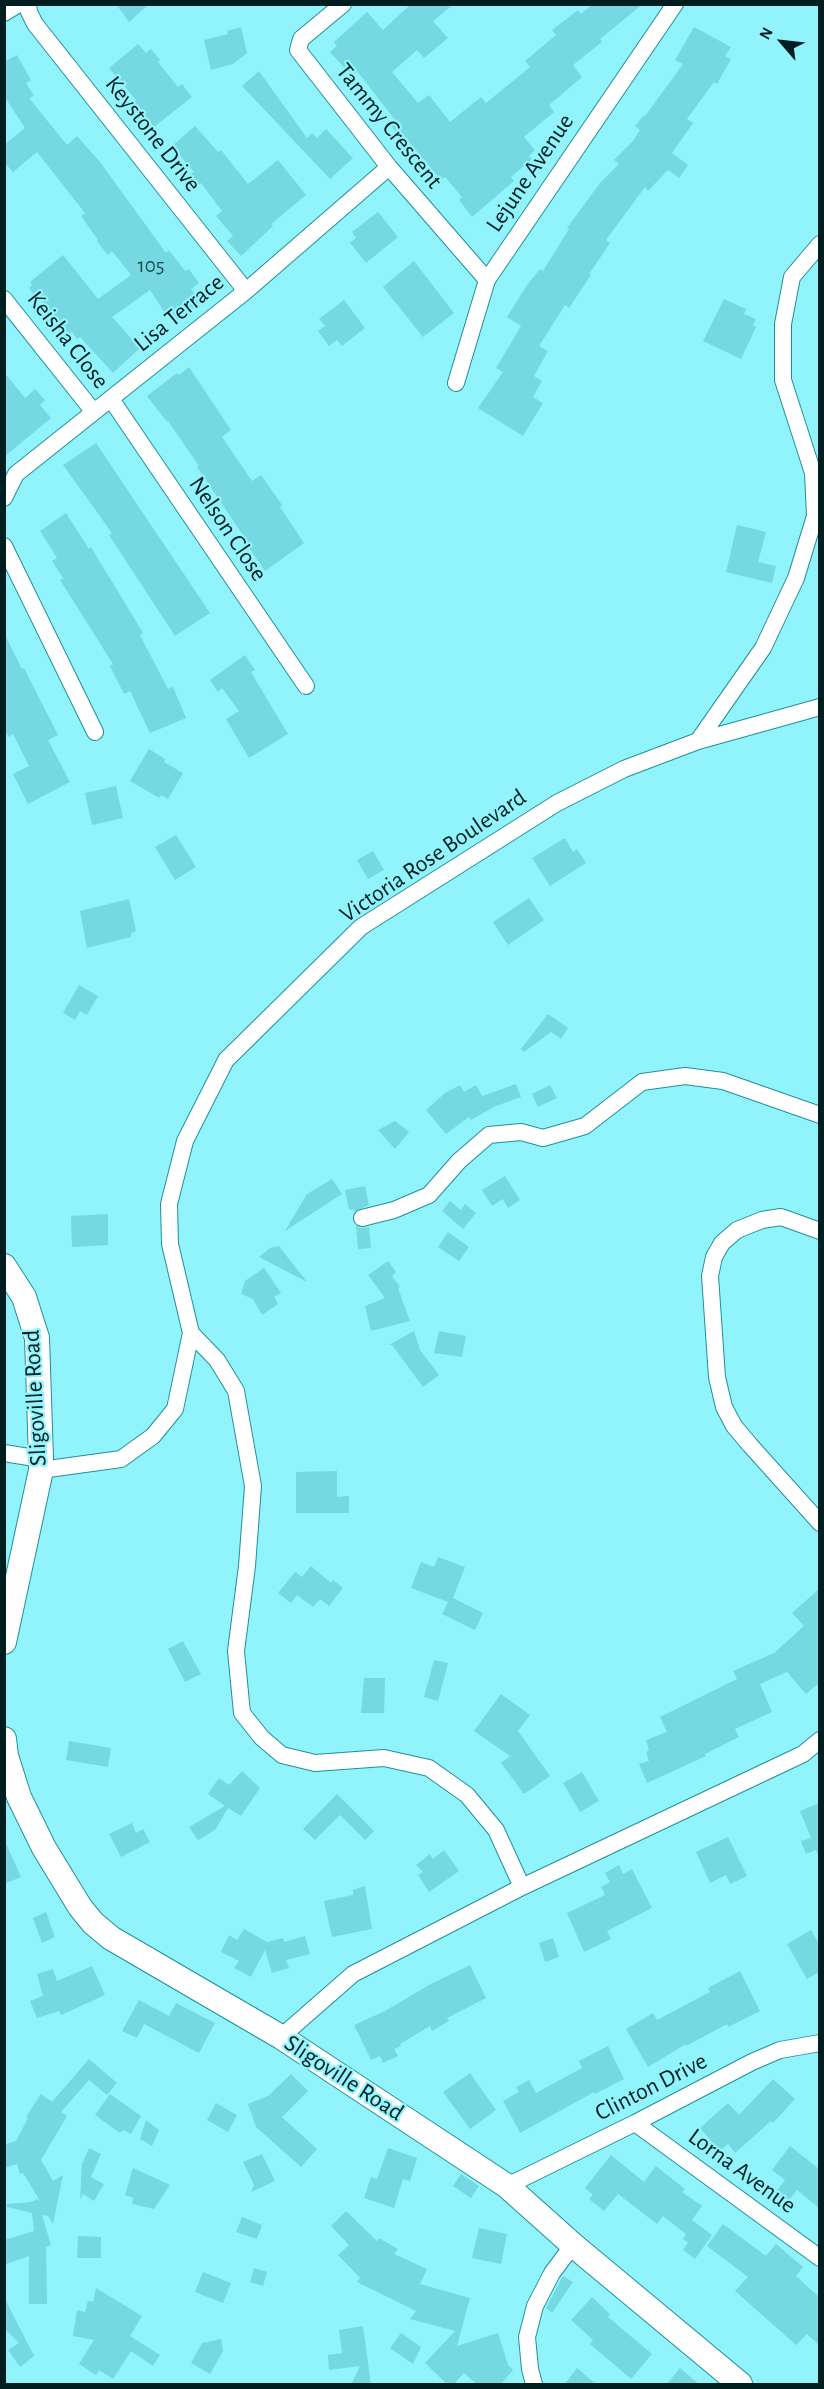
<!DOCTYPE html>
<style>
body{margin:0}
#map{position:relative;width:824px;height:2389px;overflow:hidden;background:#91f4fd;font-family:"Alegreya Sans",sans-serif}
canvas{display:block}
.frame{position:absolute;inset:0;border:6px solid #001d1f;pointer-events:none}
.north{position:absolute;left:752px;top:12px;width:60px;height:60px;-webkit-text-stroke:4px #91f4fd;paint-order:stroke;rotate:298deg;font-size:16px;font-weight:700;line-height:24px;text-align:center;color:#001d1f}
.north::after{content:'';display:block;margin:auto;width:21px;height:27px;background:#001d1f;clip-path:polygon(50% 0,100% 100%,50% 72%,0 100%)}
</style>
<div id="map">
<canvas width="824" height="2389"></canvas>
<div class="frame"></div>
<div class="north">N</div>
</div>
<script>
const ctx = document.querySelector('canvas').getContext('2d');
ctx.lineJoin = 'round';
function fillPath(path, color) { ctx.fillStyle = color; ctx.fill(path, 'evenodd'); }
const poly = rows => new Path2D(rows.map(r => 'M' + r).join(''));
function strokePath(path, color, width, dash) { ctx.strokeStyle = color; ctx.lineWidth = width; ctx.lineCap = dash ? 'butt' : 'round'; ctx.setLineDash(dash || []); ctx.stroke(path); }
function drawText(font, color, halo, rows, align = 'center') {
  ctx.font = font + ' "Alegreya Sans",sans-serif'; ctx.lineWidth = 4.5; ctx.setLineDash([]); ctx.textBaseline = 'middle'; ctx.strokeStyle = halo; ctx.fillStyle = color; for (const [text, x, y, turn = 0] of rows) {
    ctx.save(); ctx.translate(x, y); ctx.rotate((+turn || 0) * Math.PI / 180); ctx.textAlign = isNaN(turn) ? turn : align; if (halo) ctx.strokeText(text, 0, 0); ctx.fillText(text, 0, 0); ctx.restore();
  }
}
const building = poly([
 [116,4,149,4,129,22],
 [411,4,454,4,433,21,448,38,424,58,417,50,392,72,418,103,429,95,450,122,481,97,486,103,530,67,525,61,556,35,552,30,578,10,581,14,593,4,643,4,600,39,602,42,573,65,582,77,549,105,554,112,524,137,535,150,529,156,532,159,511,177,514,181,472,217,459,200,462,197,445,177,441,180,403,135,400,138,390,124,395,120,357,71,352,76,330,52,337,46,334,42,367,12,383,30],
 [241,27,247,53,233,64,211,70,204,40,228,34,227,31],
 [694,27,731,47,725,56,731,59,717,84,714,82,687,119,693,123,672,153,688,165,679,178,668,170,648,191,645,187,606,240,610,243,589,274,591,275,569,308,565,305,539,346,548,351,534,376,542,381,533,397,543,403,523,436,478,408,503,372,496,368,521,326,507,317,527,285,540,269,543,271,569,229,567,228,600,183,619,164,614,160,633,141,640,130,635,126,644,115,645,116,683,64,675,60],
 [138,44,146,53,151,49,160,60,158,62,178,87,182,84,192,97,154,127,134,101,136,100,109,68],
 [17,55,31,80,26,83,34,96,29,98,67,145,77,136,100,162,166,253,169,250,185,271,189,269,199,283,191,289,201,303,176,321,169,310,165,313,150,290,112,317,140,348,113,373,80,337,77,339,72,332,68,335,39,297,37,299,29,288,32,285,30,282,63,255,98,299,131,275,112,251,108,255,97,241,98,240,81,216,85,213,37,152,13,172,4,162,4,145,25,128,4,96,4,62],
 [259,71,307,138,312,133,317,138,326,129,353,158,330,179,242,86],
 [195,126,218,152,221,150,248,184,278,160,306,195,271,224,273,226,241,256,227,241,233,236,216,216,222,211,201,183,196,187,187,176,194,172,172,146],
 [378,212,398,237,366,263,350,243,356,238,352,232],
 [414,261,454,313,423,337,383,287],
 [724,299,746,309,744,314,756,319,753,325,756,327,741,359,703,341],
 [344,300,365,328,342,346,337,340,329,346,318,331,325,326,319,319],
 [189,367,231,430,222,437,252,481,261,475,282,505,280,507,304,543,265,571,245,542,247,541,197,467,199,466,168,421,167,422,147,396,177,373,179,375],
 [4,372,25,398,35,389,45,400,40,405,51,418,4,457],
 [96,443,210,613,175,636,109,535,112,533,63,465],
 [66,513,89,549,91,547,143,633,140,635,168,689,173,687,186,718,150,733,130,691,124,694,110,666,113,664,60,580,63,578,52,561,57,558,40,531],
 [737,525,766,532,758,562,776,566,772,583,726,572],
 [4,633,22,669,24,668,58,735,48,740,70,782,28,804,13,774,29,766,13,734,9,737,4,729],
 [245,655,255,670,251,672,288,734,249,758,226,719,239,711,222,688,218,692,210,680],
 [149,749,165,759,164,762,183,773,168,799,161,795,159,798,130,781],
 [116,786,123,818,92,825,85,793],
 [176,835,196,867,175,880,155,847],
 [565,838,573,852,577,849,586,863,550,886,532,858],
 [373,851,384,870,368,879,357,860],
 [529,898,544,920,508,945,493,922],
 [129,899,136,931,131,933,131,937,87,948,80,911],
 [79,985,98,996,87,1015,80,1011,75,1020,63,1013],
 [548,1014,568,1028,561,1039,551,1032,524,1052,521,1049],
 [516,1084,521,1097,496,1106,471,1120,469,1117,446,1134,426,1110,445,1093,460,1085,464,1092,476,1085,482,1096],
 [550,1085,557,1098,538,1107,532,1094],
 [395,1121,409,1132,395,1149,378,1130],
 [505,1176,520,1200,508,1208,503,1199,492,1206,482,1190],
 [332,1179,342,1194,285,1231,307,1194],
 [365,1186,369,1205,354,1212,354,1209,349,1210,345,1190],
 [450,1201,461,1210,465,1204,476,1213,463,1229,442,1211],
 [108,1214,108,1245,72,1247,71,1216],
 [356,1226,360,1228,369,1227,371,1248,358,1249],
 [448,1232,469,1247,459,1261,438,1247],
 [279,1246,307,1282,259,1257,270,1248],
 [388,1261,396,1272,392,1276,400,1287,398,1288,410,1321,371,1331,365,1306,385,1298,368,1275],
 [264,1268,281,1293,274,1297,278,1304,262,1315,253,1299,241,1294,245,1281],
 [414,1331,420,1350,439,1375,423,1387,392,1345,389,1345],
 [439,1331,466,1336,462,1357,434,1353],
 [337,1471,337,1497,349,1496,349,1513,296,1513,296,1472],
 [438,1557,465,1567,453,1598,483,1613,475,1630,442,1614,448,1602,411,1588,421,1562,434,1567],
 [311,1566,331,1583,333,1580,343,1588,329,1606,320,1599,313,1607,297,1595,291,1603,278,1593,295,1572,302,1577],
 [819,1589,819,1683,806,1694,787,1672,760,1684,772,1712,735,1729,739,1737,705,1754,706,1756,647,1783,639,1764,649,1761,646,1752,649,1750,646,1740,667,1732,660,1717,737,1679,733,1671,774,1653,804,1626,792,1613],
 [183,1641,201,1674,185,1682,168,1649],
 [434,1660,448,1663,438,1701,424,1697],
 [364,1678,385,1678,384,1713,361,1713],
 [501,1694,530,1715,518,1731,550,1776,524,1794,501,1763,510,1756,474,1731],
 [69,1741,111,1748,108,1767,66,1760],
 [242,1771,260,1788,241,1816,228,1808,215,1830,198,1840,189,1827,225,1806,208,1794,219,1778,229,1785],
 [582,1772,599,1801,580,1812,563,1783],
 [337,1794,374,1831,365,1840,340,1815,315,1840,303,1829],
 [819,1803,819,1858,816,1850,806,1854,801,1841,811,1838,800,1811],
 [132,1823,136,1833,143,1829,150,1842,121,1857,109,1834],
 [728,1837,747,1876,730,1884,726,1875,710,1883,696,1852],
 [4,1839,21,1877,4,1884],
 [444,1850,459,1871,429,1892,418,1875,423,1872,416,1865,430,1854,433,1859],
 [619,1865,623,1874,632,1869,652,1908,607,1931,611,1939,584,1952,567,1913,605,1895,601,1887,610,1882,605,1873],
 [365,1886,372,1929,332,1937,324,1901,353,1895,353,1890],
 [46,1912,55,1937,42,1943,33,1918],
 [244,1929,267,1942,283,1938,284,1942,305,1936,310,1954,286,1960,289,1968,272,1973,265,1950,251,1977,234,1968,239,1961,221,1952,229,1935,237,1940],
 [811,1930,819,1944,819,1972,807,1979,787,1944],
 [553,1938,559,1957,545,1962,539,1943],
 [470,1965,486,1998,447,2018,449,2021,432,2031,430,2026,400,2044,401,2046,394,2049,398,2056,383,2063,380,2056,371,2060,354,2025,385,2011,429,1985],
 [92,1966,105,1995,61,2015,59,2011,37,2018,30,2001,43,1996,37,1974,53,1969,57,1981],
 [740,1971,760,2011,728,2027,727,2024,686,2046,686,2044,648,2067,626,2029,653,2013,657,2020,710,1992,708,1988],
 [139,2000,169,2016,176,2003,215,2023,199,2053,144,2024,137,2038,122,2031],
 [608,2046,624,2079,595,2094,594,2092,520,2133,503,2101,519,2092,516,2087,529,2080,536,2093,582,2068,579,2061],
 [89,2059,117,2083,107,2095,89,2080,61,2112,67,2116,41,2160,53,2181,63,2175,53,2224,48,2216,42,2215,51,2245,46,2247,47,2304,29,2304,29,2256,4,2265,4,2240,34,2231,32,2213,7,2207,7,2204,31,2202,37,2199,40,2201,23,2173,20,2174,17,2164,4,2168,4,2145,16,2141,28,2118,26,2117,41,2094,52,2102],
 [470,2073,496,2110,470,2129,443,2092],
 [291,2074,308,2091,282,2117,317,2149,301,2167,256,2127,248,2104,268,2096],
 [773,2079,795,2099,773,2123,771,2121,735,2153,728,2144,720,2151,700,2128,728,2103,739,2115],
 [110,2094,141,2116,131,2134,123,2130,120,2133,95,2115],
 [216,2103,237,2115,228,2132,207,2120],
 [146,2120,159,2130,152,2146,140,2139],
 [790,2146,819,2169,819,2208,797,2190,787,2203,775,2193,785,2180,772,2170],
 [89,2148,101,2154,91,2177,104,2184,94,2201,83,2194,80,2199,82,2164],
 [388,2148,417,2158,410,2181,403,2179,394,2208,364,2198,371,2177,377,2179],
 [262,2154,275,2181,251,2192,254,2185,243,2162],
 [611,2155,644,2182,656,2166,685,2189,682,2192,702,2206,692,2220,712,2235,695,2259,683,2250,688,2243,683,2239,686,2234,663,2216,657,2224,618,2194,604,2211,589,2199,593,2195,585,2188],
 [133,2168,170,2185,154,2209,132,2204,133,2198,125,2195],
 [461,2174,479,2186,471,2198,453,2186],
 [346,2211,377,2241,379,2238,398,2249,394,2254,427,2269,420,2284,470,2298,457,2346,498,2333,508,2365,513,2370,500,2385,478,2385,464,2373,453,2385,448,2385,425,2363,455,2331,410,2319,416,2311,357,2282,360,2278,338,2255,349,2245,331,2226],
 [242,2217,262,2225,257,2239,236,2232],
 [723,2224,766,2256,776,2244,803,2267,796,2276,819,2297,819,2345,807,2334,796,2345,735,2291,748,2277,707,2246],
 [479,2228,507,2234,501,2264,472,2258],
 [78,2236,101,2237,101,2258,77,2258],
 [254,2268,267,2272,263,2286,250,2282],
 [203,2272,231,2283,223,2303,195,2292],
 [563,2276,573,2282,552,2313,546,2308],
 [96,2288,142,2316,130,2336,160,2355,153,2366,131,2351,113,2379,99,2370,96,2375,79,2364,94,2340,73,2336,77,2310,85,2312,88,2301,93,2302],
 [4,2297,34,2356,20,2367,8,2350,19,2343,4,2328],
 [592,2297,610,2314,608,2317,652,2354,631,2379,590,2344,593,2340,571,2320],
 [363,2326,371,2385,351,2385,360,2366,329,2370,328,2355,342,2353,339,2330],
 [401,2333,421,2347,413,2364,390,2348],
 [221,2339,223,2351,210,2374,191,2363,202,2343],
 [577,2368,597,2385,564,2385],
 [680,2368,700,2385,666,2385]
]);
const street = poly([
 [28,4,29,12,35,24,246,291],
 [343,4,301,39,298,50,389,167,487,280],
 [4,13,19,4],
 [4,299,93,411],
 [456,383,487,280,675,4],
 [111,399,306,686],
 [4,498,16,474,246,291,389,167],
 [4,546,95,732],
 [698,741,763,648,796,578,815,516,813,473,783,380,783,324,792,277,820,244],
 [362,1218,394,1210,429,1195,459,1161,489,1135,521,1132,543,1138,585,1126,642,1082,685,1076,723,1081,820,1115],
 [820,1231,781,1217,762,1220,737,1230,722,1243,714,1257,710,1276,717,1377,724,1407,734,1426,750,1445,820,1523],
 [191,1333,217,1360,236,1391,253,1486,247,1566,236,1651,242,1713,262,1738,282,1755,315,1763,384,1758,429,1768,467,1795,496,1830,522,1887],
 [4,1453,41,1459],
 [41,1470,121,1459,153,1436,175,1409,191,1333,170,1244,169,1204,185,1141,226,1060,361,927,557,803,624,769,698,741,820,707],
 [281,2037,353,1974,522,1887,803,1754,820,1740],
 [635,2123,820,2258],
 [507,2186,635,2123,752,2062,780,2050,820,2043],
 [534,2384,530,2369,527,2337,535,2306,552,2273,573,2245]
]);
const secondary = poly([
 [4,1266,24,1297,37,1338,41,1459,41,1470,4,1642],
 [4,1739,6,1756,19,1797,44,1848,80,1907,93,1923,111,1938,281,2037,507,2186,573,2245,740,2384]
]);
const numberNames = [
 ["105",151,266]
];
const streetNames = [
 ["Tammy Crescent",389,126,51],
 ["Keystone Drive",153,134,52],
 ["Lejune Avenue",530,173,-56],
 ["Lisa Terrace",179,313,-39],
 ["Keisha Close",68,340,52],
 ["Nelson Close",228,529,56],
 ["Victoria Rose Boulevard",433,856,-34],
 ["Sligoville Road",35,1398,-93],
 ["Sligoville Road",344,2078,33],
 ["Clinton Drive",651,2087,-27],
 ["Lorna Avenue",742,2171,36]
];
fillPath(building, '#76d8e1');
strokePath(street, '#228f98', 18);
strokePath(secondary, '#228f98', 26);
strokePath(street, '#fff', 16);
strokePath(secondary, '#fff', 24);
drawText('21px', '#1e4c50', null, numberNames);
drawText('24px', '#001d1f', '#91f4fd', streetNames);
</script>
